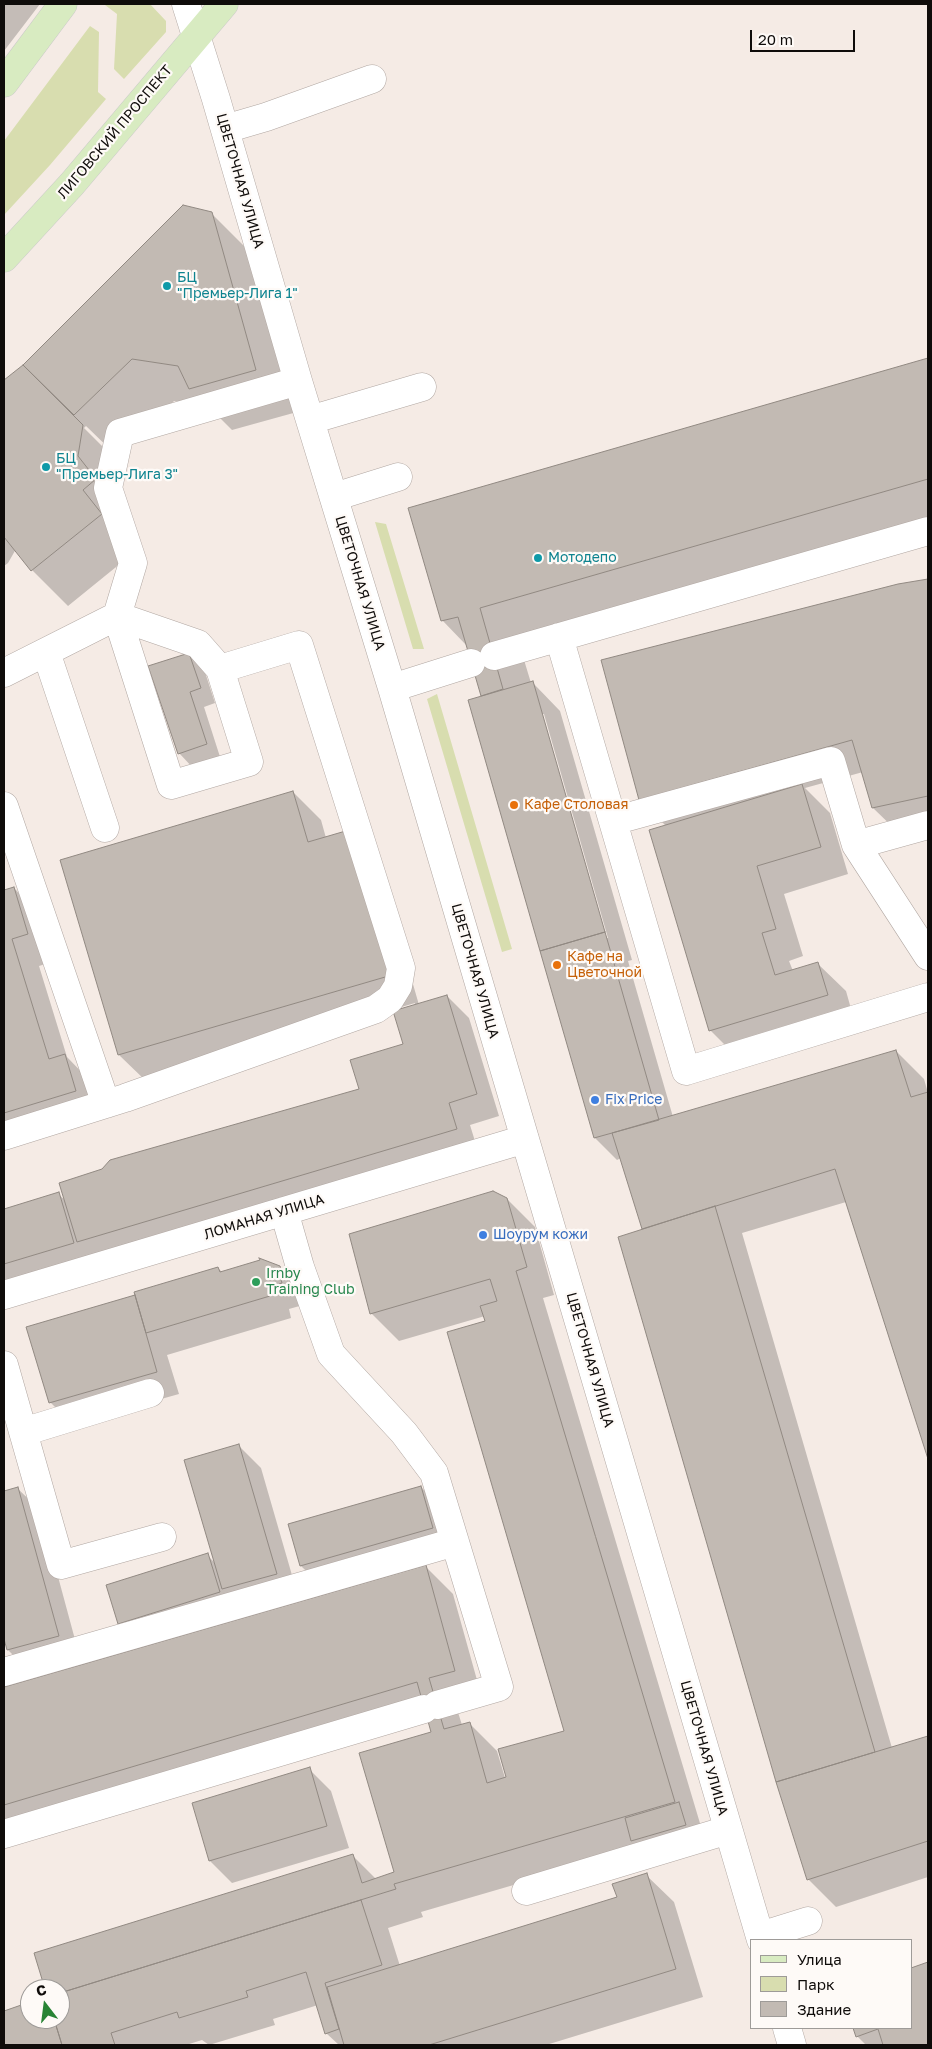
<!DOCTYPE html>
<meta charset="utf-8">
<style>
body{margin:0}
#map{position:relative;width:932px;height:2049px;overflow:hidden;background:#f5ebe5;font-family:"Golos Text",sans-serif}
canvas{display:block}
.frame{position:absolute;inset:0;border:5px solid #0f0c0a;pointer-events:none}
.legend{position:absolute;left:750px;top:1939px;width:162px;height:90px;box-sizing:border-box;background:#fefaf7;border:1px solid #9e9b98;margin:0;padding:6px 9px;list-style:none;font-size:15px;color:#0f0c0a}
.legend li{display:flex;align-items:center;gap:10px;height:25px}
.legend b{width:25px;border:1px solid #9e9b98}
.north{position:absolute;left:20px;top:1979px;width:50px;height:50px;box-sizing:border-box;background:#fefaf7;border:1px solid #9e9b98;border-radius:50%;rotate:345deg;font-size:14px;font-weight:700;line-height:20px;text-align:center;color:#0f0c0a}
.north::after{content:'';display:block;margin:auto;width:18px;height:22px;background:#288435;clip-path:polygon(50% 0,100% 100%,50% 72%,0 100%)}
.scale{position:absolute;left:750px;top:30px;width:105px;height:22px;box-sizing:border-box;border:2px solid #0f0c0a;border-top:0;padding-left:6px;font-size:15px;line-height:18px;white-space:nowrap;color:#0f0c0a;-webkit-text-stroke:4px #fefaf7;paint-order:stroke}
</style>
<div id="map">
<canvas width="932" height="2049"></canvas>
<div class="frame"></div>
<ul class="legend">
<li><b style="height:6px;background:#d8ebc1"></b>Улица</li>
<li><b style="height:14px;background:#d8ddaf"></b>Парк</li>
<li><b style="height:14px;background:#c2bab3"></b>Здание</li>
</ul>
<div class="north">С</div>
<div class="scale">20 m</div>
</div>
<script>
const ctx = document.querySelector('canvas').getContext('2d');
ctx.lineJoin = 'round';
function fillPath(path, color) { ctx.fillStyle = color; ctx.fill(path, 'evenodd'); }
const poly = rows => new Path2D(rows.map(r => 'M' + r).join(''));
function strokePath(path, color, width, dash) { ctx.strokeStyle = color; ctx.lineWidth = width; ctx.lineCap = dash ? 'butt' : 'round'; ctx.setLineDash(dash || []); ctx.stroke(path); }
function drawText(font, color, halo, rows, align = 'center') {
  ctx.font = font + ' "Golos Text",sans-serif'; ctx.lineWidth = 4.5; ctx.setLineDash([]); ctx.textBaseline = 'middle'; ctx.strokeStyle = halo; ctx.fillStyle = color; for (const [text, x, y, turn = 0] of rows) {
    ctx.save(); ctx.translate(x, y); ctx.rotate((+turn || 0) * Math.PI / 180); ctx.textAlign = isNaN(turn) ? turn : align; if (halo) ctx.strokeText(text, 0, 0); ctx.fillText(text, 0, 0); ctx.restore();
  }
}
const green = poly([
 [106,4,150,4,166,21,166,32,124,79,114,69,117,14,105,5],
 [90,26,99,32,98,92,106,99,50,165,4,215,4,141],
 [375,522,386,524,424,649,413,649],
 [437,694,512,949,502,952,427,699]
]);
const shadow = poly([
 [4,4,40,4,4,51],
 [211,213,253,255,297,412,232,430,207,405,174,401,117,456,86,426,84,428,118,462,114,493,137,550,68,606,32,570,16,549,8,563,4,566,4,382,23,367,27,372],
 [928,359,928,533,521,650,531,683,533,683,560,711,632,960,628,961,673,1117,896,1051,924,1079,928,1093,928,1455,846,1202,742,1233,892,1748,928,1737,928,1877,836,1907,808,1879,777,1782,620,1237,644,1230,621,1158,617,1160,595,1138,483,697,468,647,442,620,409,509],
 [541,714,544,714,608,938,605,938],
 [928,580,928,829,901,835,873,808,863,772,805,788,830,813,848,874,784,894,803,956,789,961,793,971,818,964,846,991,855,1023,738,1058,710,1030,666,826,640,800,898,585],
 [188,654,204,669,215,703,204,707,221,760,194,769,179,753],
 [293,792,321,820,326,838,377,859,419,1005,447,996,469,1018,499,1116,470,1125,478,1151,4,1286,4,1210,58,1194,66,1201,360,1090,405,1045,415,1003,147,1082,119,1055],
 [14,888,41,916,55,961,39,966,67,1057,92,1083,103,1119,4,1149,4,891],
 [507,1199,535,1227,554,1295,543,1298,702,1830,421,1912,423,1917,388,1928,400,1966,618,1898,646,1875,674,1902,703,1997,546,2045,339,2045,326,2033,318,2005,273,2019,275,2025,209,2045,202,2040,186,2045,4,2045,4,2012,30,2004,30,2019,60,2019,60,1989,46,1989,353,1856,376,1879,396,1873,433,1733,428,1715,4,1840,4,1687,426,1567,453,1594,482,1698,456,1706,462,1725,469,1723,497,1751,505,1778,565,1732,485,1316,399,1341,371,1313],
 [280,1267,302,1289,303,1305,289,1309,291,1318,167,1355,179,1394,72,1424,50,1402,137,1296,218,1268,223,1273],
 [239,1446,261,1468,298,1596,135,1638,119,1623,207,1555,216,1564],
 [421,1487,443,1509,455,1550,324,1588,301,1566],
 [17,1488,40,1510,80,1658,30,1672,8,1650,4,1635,4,1492],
 [309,1769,331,1791,349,1848,232,1883,210,1861],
 [928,1963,928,2045,866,2045,857,2036,854,2028,911,2028,911,1969]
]);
const building = poly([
 [183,205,212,212,256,370,189,389,178,366,132,359,74,415,23,365,183,205],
 [928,358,928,479,480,608,503,689,481,696,458,617,441,621,408,508,928,358],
 [23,365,83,425,78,456,96,479,83,490,102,514,31,571,4,537,4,380,23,365],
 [928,579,928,796,872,808,852,740,639,800,601,660,898,584,928,579],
 [189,653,201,688,190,692,207,744,178,754,148,666,189,653],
 [533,681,605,932,540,951,468,700,533,681],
 [802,784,821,847,757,866,776,929,762,933,775,975,818,962,828,995,709,1031,649,830,802,784],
 [293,791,308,842,349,830,392,975,118,1055,60,860,293,791],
 [14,887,28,934,12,939,49,1059,65,1054,76,1091,4,1113,4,890,14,887],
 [605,932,659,1120,594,1138,540,951,605,932],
 [447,995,477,1094,449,1103,457,1129,77,1242,59,1183,102,1169,110,1160,359,1089,350,1060,403,1044,393,1011,447,995],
 [896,1050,911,1097,928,1092,928,1459,835,1169,642,1229,612,1133,896,1050],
 [493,1191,507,1198,527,1267,516,1271,675,1802,394,1884,396,1889,60,1993,60,1989,45,1989,34,1953,353,1854,362,1883,394,1872,359,1753,431,1732,417,1682,4,1805,4,1687,426,1565,455,1671,429,1678,444,1729,470,1722,487,1783,506,1777,498,1749,564,1731,447,1332,485,1321,480,1306,497,1301,490,1279,370,1314,349,1234,493,1191],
 [59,1192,74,1243,4,1264,4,1209,59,1192],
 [715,1206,875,1752,776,1782,618,1237,715,1206],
 [259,1258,280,1266,281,1269,278,1270,282,1283,268,1287,270,1296,146,1333,134,1292,218,1267,220,1272,260,1260,259,1258],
 [135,1295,157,1372,49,1403,26,1327,135,1295],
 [239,1444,277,1574,222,1589,184,1460,239,1444],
 [421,1486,433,1528,300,1566,288,1524,421,1486],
 [18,1487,59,1636,7,1650,4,1639,4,1491,18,1487],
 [208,1553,220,1592,118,1624,106,1585,208,1553],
 [928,1736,928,1841,807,1880,776,1782,928,1736],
 [310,1767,327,1826,209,1861,192,1803,310,1767],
 [679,1802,686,1825,631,1841,625,1818,679,1802],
 [647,1873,676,1969,429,2045,344,2045,327,1987,617,1897,612,1884,647,1873],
 [361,1900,382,1965,325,1983,339,2029,325,2034,306,1972,246,1991,248,1997,179,2018,177,2012,111,2033,115,2045,62,2045,54,2019,60,2019,60,1993,361,1900],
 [928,1962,928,2045,883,2045,878,2029,856,2037,853,2028,911,2028,911,1968,928,1962],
 [30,2002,30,2019,54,2019,62,2045,4,2045,4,2011,30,2002]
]);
const minor = poly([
 [186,4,216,99,298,381,392,688,761,1940],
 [225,129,266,117,372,79],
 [310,420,422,387],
 [334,497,398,477],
 [117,616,171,785,249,762,220,669],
 [559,637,686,1071,928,997],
 [46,652,105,828],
 [494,656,928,531],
 [4,673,117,616,133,563,108,488,120,433,298,381],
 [392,688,471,663],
 [4,806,106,1104],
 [613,821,831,761,856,845,928,956],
 [856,845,928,825],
 [4,1136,125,1098,376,1009,390,999,398,986,401,968,299,645,220,669,198,644,117,616],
 [284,1211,300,1267,331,1354,404,1433,434,1473,499,1687,437,1705],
 [4,1295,525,1139],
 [4,1365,61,1565,162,1537],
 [23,1432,150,1393],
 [4,1672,455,1542],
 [4,1834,424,1709],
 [526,1891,728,1830],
 [760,1936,808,1921],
 [787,2028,792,2045]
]);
const major = poly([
 [4,83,63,4],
 [4,258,72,184,224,4]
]);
const markers = [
 [167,286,5,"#0f9aa8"],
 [46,467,5,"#0f9aa8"],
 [538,558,5,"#0f9aa8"],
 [514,805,5,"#e8710a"],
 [557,965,5,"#e8710a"],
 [595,1100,5,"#3f7fe0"],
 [483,1235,5,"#3f7fe0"],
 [256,1282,5,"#2e9e5b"]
];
const streetNames = [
 ["ЛИГОВСКИЙ ПРОСПЕКТ",115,132,-50],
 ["ЦВЕТОЧНАЯ УЛИЦА",240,181,74],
 ["ЦВЕТОЧНАЯ УЛИЦА",360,583,73],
 ["ЦВЕТОЧНАЯ УЛИЦА",475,971,74],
 ["ЛОМАНАЯ УЛИЦА",264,1217,-17],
 ["ЦВЕТОЧНАЯ УЛИЦА",590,1360,74],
 ["ЦВЕТОЧНАЯ УЛИЦА",704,1748,74]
];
const cultureNames = [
 ["БЦ",177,278],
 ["\"Премьер-Лига 1\"",177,294],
 ["БЦ",56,459],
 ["\"Премьер-Лига 3\"",56,475],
 ["Мотодепо",548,558]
];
const foodNames = [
 ["Кафе Столовая",524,805],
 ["Кафе на",567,957],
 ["Цветочной",567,973]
];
const shopNames = [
 ["Fix Price",605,1100],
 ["Шоурум кожи",493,1235]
];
const leisureNames = [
 ["Irnby",266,1274],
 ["Training Club",266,1290]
];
fillPath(green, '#d8ddaf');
fillPath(shadow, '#0003');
fillPath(building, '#c2bab3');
strokePath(building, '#918982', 1);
strokePath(minor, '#b1a7a2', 29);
strokePath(major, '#cacac9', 29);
strokePath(minor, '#fff', 28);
strokePath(major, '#d8ebc1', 28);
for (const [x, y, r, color] of markers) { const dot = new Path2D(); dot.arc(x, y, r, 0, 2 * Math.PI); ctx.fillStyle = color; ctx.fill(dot); strokePath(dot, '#fefaf7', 2); }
drawText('14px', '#0f0c0a', '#fefaf7', streetNames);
drawText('14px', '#0d838f', '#fefaf7', cultureNames, 'left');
drawText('14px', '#c56008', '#fefaf7', foodNames, 'left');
drawText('14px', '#366cbe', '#fefaf7', shopNames, 'left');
drawText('14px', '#27864d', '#fefaf7', leisureNames, 'left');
</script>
